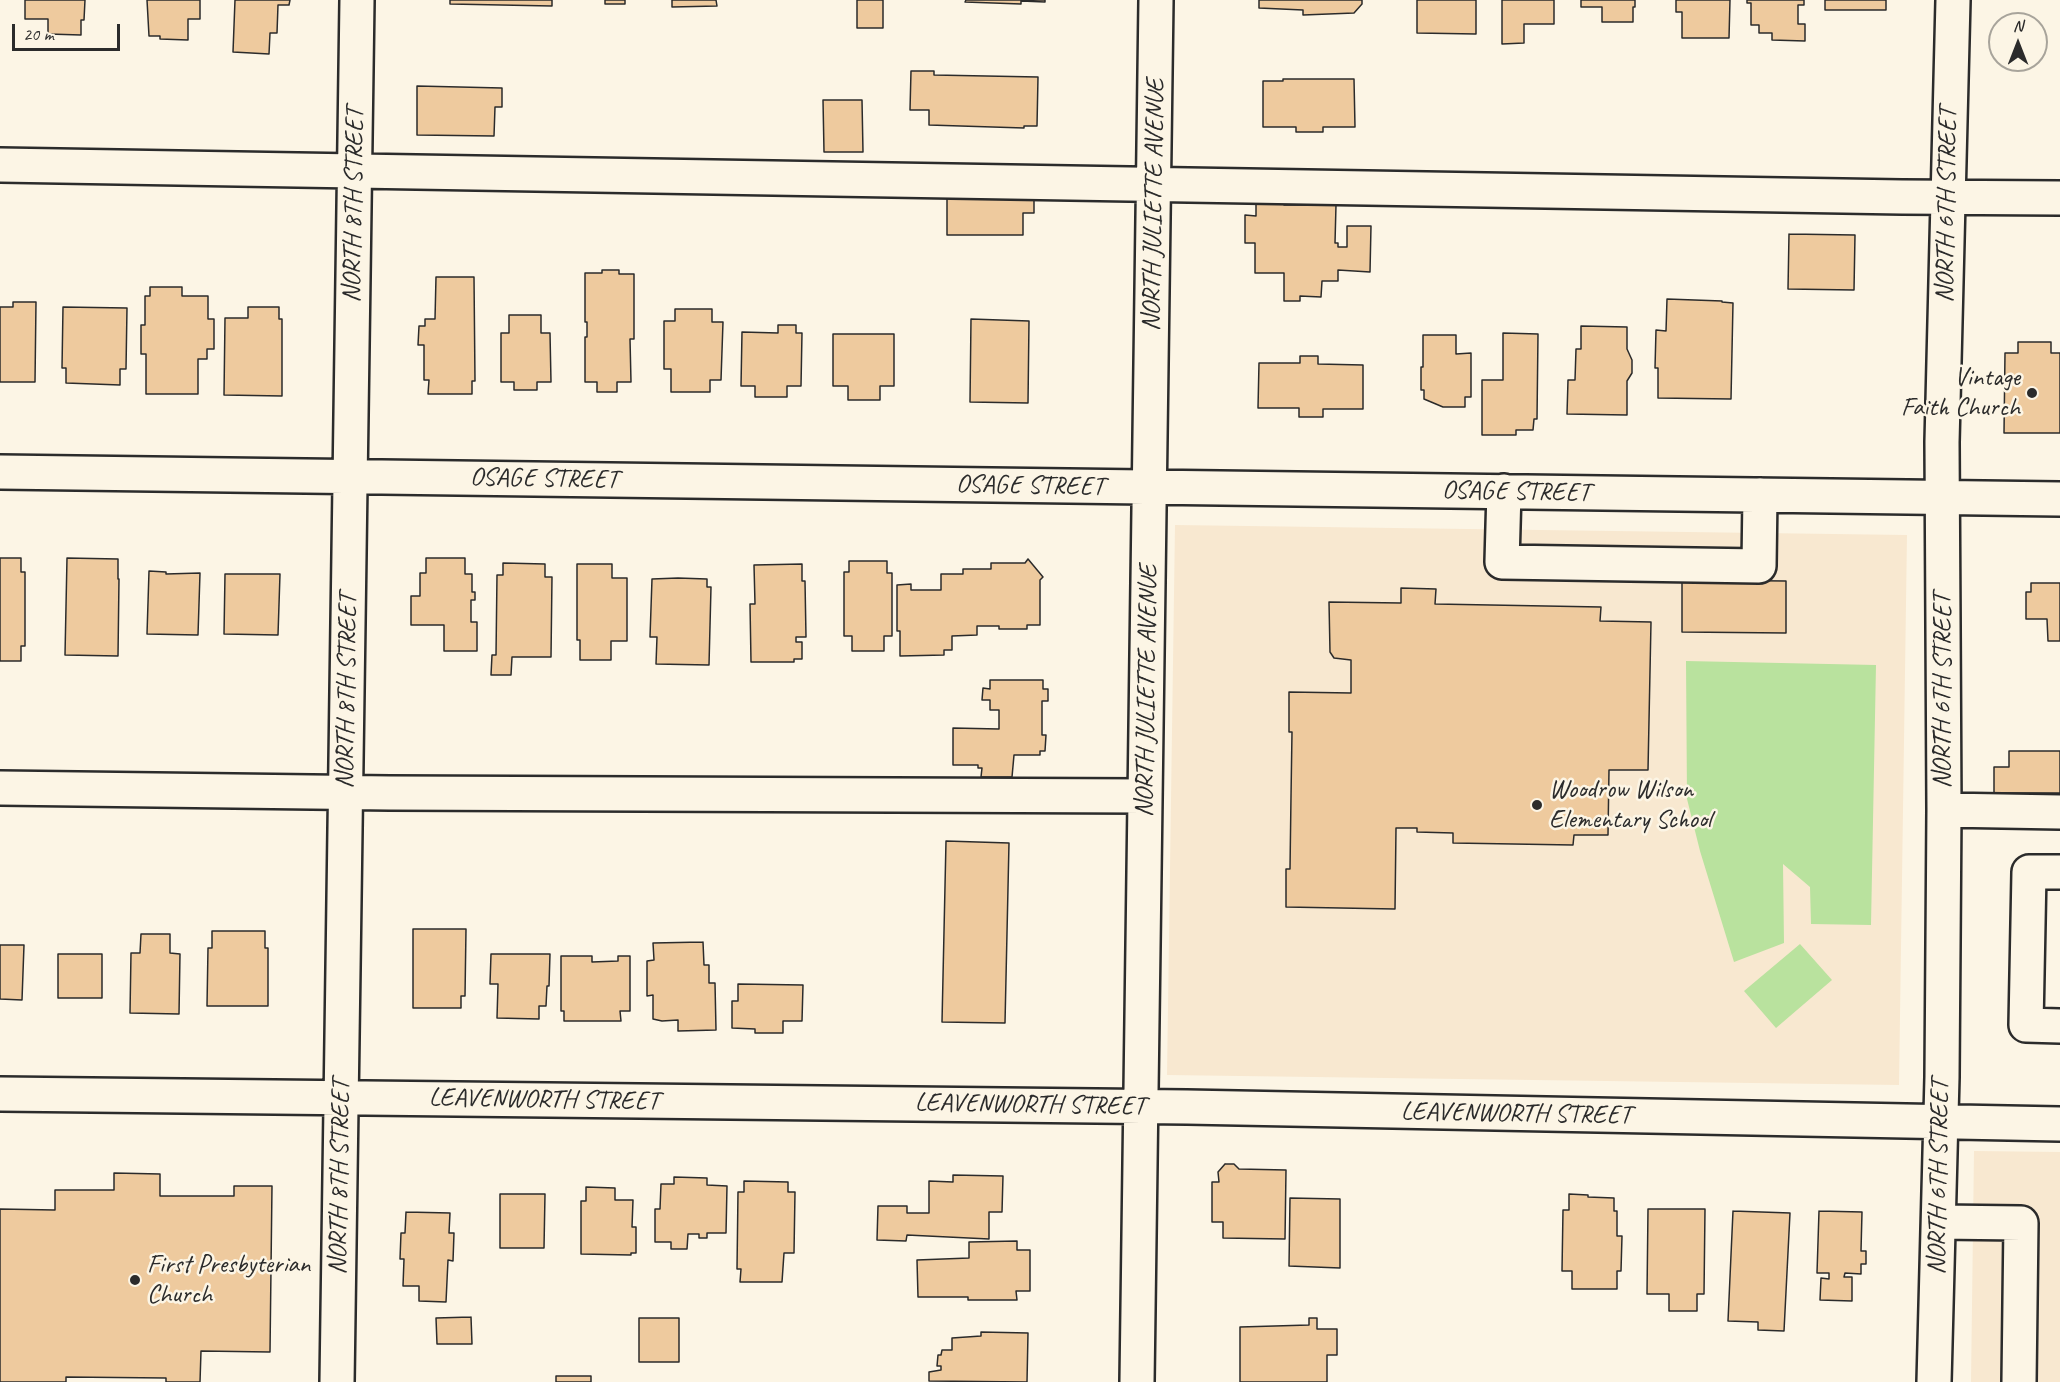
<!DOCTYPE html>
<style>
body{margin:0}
#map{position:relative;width:2060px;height:1382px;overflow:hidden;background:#fcf5e5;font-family:Caveat,sans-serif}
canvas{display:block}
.north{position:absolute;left:1988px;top:12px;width:60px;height:60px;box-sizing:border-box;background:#fcf5e5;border:2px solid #a8a49b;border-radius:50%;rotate:0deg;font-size:16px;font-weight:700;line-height:24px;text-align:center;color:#2b2b2b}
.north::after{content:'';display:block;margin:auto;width:21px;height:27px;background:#2b2b2b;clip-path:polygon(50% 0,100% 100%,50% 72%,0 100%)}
.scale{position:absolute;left:12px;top:24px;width:108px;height:27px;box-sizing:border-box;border:3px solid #2b2b2b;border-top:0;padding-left:8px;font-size:18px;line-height:21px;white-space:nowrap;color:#2b2b2b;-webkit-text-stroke:4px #fcf5e5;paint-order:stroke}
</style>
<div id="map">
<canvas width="2060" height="1382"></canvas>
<div class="north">N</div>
<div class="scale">20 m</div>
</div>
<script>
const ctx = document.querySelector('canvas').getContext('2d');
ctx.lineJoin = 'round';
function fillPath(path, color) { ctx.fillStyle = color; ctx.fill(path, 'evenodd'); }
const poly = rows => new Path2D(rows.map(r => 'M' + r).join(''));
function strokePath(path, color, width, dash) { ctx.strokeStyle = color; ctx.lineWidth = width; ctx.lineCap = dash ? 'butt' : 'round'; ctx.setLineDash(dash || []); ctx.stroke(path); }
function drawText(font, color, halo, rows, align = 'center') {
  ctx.font = font + ' Caveat,sans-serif'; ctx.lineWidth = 5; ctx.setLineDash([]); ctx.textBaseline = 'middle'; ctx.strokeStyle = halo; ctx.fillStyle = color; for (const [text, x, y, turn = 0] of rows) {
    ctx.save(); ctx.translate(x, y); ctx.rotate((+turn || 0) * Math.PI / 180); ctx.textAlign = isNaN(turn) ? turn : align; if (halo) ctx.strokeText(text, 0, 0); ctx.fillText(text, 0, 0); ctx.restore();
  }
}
const built = poly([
 [1175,525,1907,535,1899,1085,1167,1075],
 [1974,1151,2060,1152,2060,1382,1971,1382]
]);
const green = poly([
 [1686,661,1876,665,1871,925,1811,924,1810,887,1783,864,1784,943,1734,962,1700,851,1687,799],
 [1800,944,1832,980,1776,1028,1744,991]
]);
const building = poly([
 [25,0,85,0,84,20,81,20,81,35,48,34,48,19,25,19,25,0],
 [147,0,200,0,200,19,188,19,188,40,160,39,160,36,149,36,147,0],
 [235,0,290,0,289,5,278,5,277,33,270,33,269,54,233,52,235,0],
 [450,0,552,0,552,6,450,4,450,0],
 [605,0,625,0,625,4,605,4,605,0],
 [672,0,716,0,717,6,672,7,672,0],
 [857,0,883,0,883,28,857,28,857,0],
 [966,0,1045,0,1045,2,1021,1,1021,4,965,2,966,0],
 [1259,0,1362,0,1362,4,1354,13,1303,15,1303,10,1259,8,1259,0],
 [1417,0,1476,0,1476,34,1417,33,1417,0],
 [1502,0,1554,0,1554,24,1524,24,1524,43,1502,44,1502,0],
 [1581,0,1635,0,1635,7,1633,7,1633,22,1602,22,1602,7,1581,7,1581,0],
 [1676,0,1730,0,1729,38,1682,38,1682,12,1676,12,1676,0],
 [1747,0,1804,0,1804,5,1798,5,1798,24,1805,24,1805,41,1772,40,1772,33,1759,33,1759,25,1751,25,1751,3,1747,3,1747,0],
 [1825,0,1886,0,1886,10,1825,10,1825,0],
 [911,71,934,71,934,75,1038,77,1037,126,1024,126,1024,128,929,125,929,110,910,110,911,71],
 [1283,79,1354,79,1355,127,1323,127,1323,132,1296,132,1296,127,1263,127,1263,81,1283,81,1283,79],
 [417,86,502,88,502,107,495,107,494,136,417,135,417,86],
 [823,100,862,100,863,152,824,152,823,100],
 [1034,191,1034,213,1023,213,1023,235,947,235,947,196,1034,191],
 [1256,198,1284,199,1284,205,1336,205,1335,243,1338,243,1338,247,1347,247,1347,226,1371,226,1370,272,1338,270,1338,281,1322,281,1321,297,1300,296,1300,301,1284,301,1284,273,1255,273,1255,243,1245,243,1245,215,1256,216,1256,198],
 [1789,234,1855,235,1854,290,1788,289,1789,234],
 [602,270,619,270,619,274,634,274,634,339,630,339,631,382,617,382,617,392,597,392,597,382,585,382,585,337,587,337,587,322,585,322,585,273,602,273,602,270],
 [436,277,474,277,475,381,472,381,472,394,428,394,429,380,424,380,424,345,418,345,419,326,425,326,425,319,435,319,436,277],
 [150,287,182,287,182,296,208,296,208,319,214,319,214,349,207,349,207,359,198,359,198,394,146,394,146,354,141,354,141,325,145,325,145,296,150,296,150,287],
 [1667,299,1722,301,1722,302,1733,303,1731,399,1658,398,1658,368,1655,368,1656,330,1666,331,1667,299],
 [13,302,36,302,35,382,0,382,0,307,13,307,13,302],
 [63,307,127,308,126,369,120,369,120,385,66,383,66,368,62,368,63,307],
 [248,307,279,307,279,319,282,319,282,396,224,395,225,318,248,318,248,307],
 [675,309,712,309,712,322,723,322,721,380,710,380,710,392,671,392,671,369,664,369,664,321,675,321,675,309],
 [509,315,541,315,541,333,550,333,551,382,537,382,537,390,514,390,514,382,501,382,501,333,509,333,509,315],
 [971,319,1029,321,1028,403,970,402,971,319],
 [778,325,796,325,796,333,802,333,801,386,787,386,787,397,755,397,755,386,741,386,742,332,778,333,778,325],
 [1581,326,1627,327,1627,349,1632,360,1632,373,1627,381,1627,415,1567,414,1568,380,1575,380,1576,349,1581,349,1581,326],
 [1503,333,1538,334,1537,419,1534,419,1533,430,1516,430,1516,435,1482,435,1482,380,1503,380,1503,333],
 [833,334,894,334,894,386,880,386,880,400,848,400,848,386,833,386,833,334],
 [1423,335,1456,335,1456,354,1471,353,1471,397,1465,397,1465,407,1443,407,1424,399,1424,390,1421,390,1421,367,1423,367,1423,335],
 [2018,342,2051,342,2051,353,2060,353,2060,433,2004,433,2005,353,2018,353,2018,342],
 [1300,356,1318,356,1318,364,1363,365,1363,409,1323,409,1323,417,1299,417,1299,408,1258,408,1259,363,1300,363,1300,356],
 [0,558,21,558,21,572,25,572,25,646,21,646,21,661,0,661,0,558],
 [67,558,118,559,118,579,119,579,118,656,65,655,67,558],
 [426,558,465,558,465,574,472,574,472,592,475,592,475,600,471,600,471,622,477,622,477,651,444,651,444,625,411,625,411,596,420,596,420,573,426,573,426,558],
 [1028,559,1043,577,1040,580,1040,625,1027,625,1027,629,999,629,999,626,977,626,977,635,952,636,952,650,944,650,944,655,900,656,900,631,897,631,897,585,911,584,911,590,941,590,941,574,963,574,963,569,991,569,991,563,1025,563,1028,559],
 [849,561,887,561,887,573,892,573,892,636,884,636,884,651,852,651,852,636,844,636,844,572,849,572,849,561],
 [503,563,545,564,545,577,552,577,551,657,512,657,511,675,491,675,492,655,496,655,497,575,503,575,503,563],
 [577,564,612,564,612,578,627,578,627,641,611,641,611,660,580,660,580,640,577,640,577,564],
 [802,564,802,581,805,581,806,637,796,637,796,642,802,642,802,659,794,659,794,662,751,662,750,604,755,604,754,565,802,564],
 [149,571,166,572,166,574,200,573,198,635,147,634,149,571],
 [225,574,280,574,278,635,224,634,225,574],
 [678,578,707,579,707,587,711,587,709,665,656,664,657,637,650,637,652,579,678,578],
 [1682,580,1786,581,1786,633,1682,632,1682,580],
 [2031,583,2060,583,2060,641,2048,641,2047,619,2026,619,2026,592,2031,592,2031,583],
 [1401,588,1436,589,1435,604,1601,607,1600,621,1651,622,1648,770,1609,770,1608,835,1574,835,1573,845,1453,843,1453,833,1417,832,1417,828,1396,828,1395,909,1286,907,1286,869,1290,869,1291,797,1292,732,1289,732,1289,692,1351,693,1351,660,1334,658,1330,652,1329,602,1401,603,1401,588],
 [990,680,1043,680,1043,689,1048,689,1048,701,1042,701,1042,735,1046,735,1045,751,1040,751,1040,755,1014,755,1012,777,981,777,982,768,978,768,978,765,953,765,953,728,999,729,999,710,990,710,990,700,982,700,983,688,990,689,990,680],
 [2009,751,2060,751,2060,793,1994,793,1994,767,2009,767,2009,751],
 [946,841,1009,843,1005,1023,942,1022,946,841],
 [413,929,466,929,465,996,461,996,461,1008,413,1008,413,929],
 [212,931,265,931,265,948,268,948,268,1006,207,1006,208,948,212,948,212,931],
 [141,934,170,934,170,953,180,954,179,1014,130,1013,131,953,140,953,141,934],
 [703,942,704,965,709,965,709,983,715,983,716,1030,678,1031,678,1020,662,1021,653,1019,653,995,647,996,647,961,654,960,653,943,703,942],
 [0,945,24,945,22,1000,0,999,0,945],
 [58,954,102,954,102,998,58,998,58,954],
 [491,954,550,954,549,986,547,986,546,1006,539,1006,539,1019,497,1018,498,984,490,984,491,954],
 [561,956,592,956,592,962,618,961,618,956,630,956,630,1011,620,1011,621,1021,564,1021,564,1011,561,1011,561,956],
 [738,984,803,985,802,1021,783,1021,783,1033,755,1033,755,1029,732,1028,732,1001,738,1001,738,984],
 [1225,1164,1234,1164,1239,1169,1286,1170,1285,1239,1223,1238,1223,1222,1212,1222,1212,1182,1219,1182,1218,1172,1225,1164],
 [114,1173,160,1174,160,1196,234,1196,234,1186,272,1186,270,1352,201,1351,200,1382,166,1382,166,1378,66,1377,66,1382,0,1382,0,1209,55,1210,55,1190,114,1190,114,1173],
 [953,1175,1003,1176,1002,1212,989,1212,989,1239,907,1235,906,1241,877,1240,878,1206,907,1206,907,1213,929,1213,929,1181,953,1182,953,1175],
 [674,1177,707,1178,707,1185,727,1186,726,1233,707,1233,707,1238,699,1238,699,1234,688,1234,687,1249,671,1249,671,1242,655,1242,655,1209,660,1209,661,1184,674,1184,674,1177],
 [744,1181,788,1182,788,1192,795,1192,794,1253,784,1253,782,1282,740,1282,741,1269,737,1269,738,1192,744,1192,744,1181],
 [586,1187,615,1188,615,1200,633,1200,632,1227,636,1227,636,1253,631,1253,631,1255,581,1254,581,1201,586,1201,586,1187],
 [500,1194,545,1194,544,1248,500,1248,500,1194],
 [1569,1194,1588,1195,1588,1197,1614,1198,1614,1211,1617,1211,1617,1236,1622,1236,1621,1271,1617,1271,1617,1289,1572,1289,1572,1271,1562,1271,1563,1210,1569,1210,1569,1194],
 [1290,1198,1340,1199,1340,1268,1289,1266,1290,1198],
 [1648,1209,1705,1209,1704,1294,1697,1294,1697,1311,1669,1311,1669,1294,1647,1294,1648,1209],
 [1733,1211,1790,1213,1784,1331,1758,1330,1758,1322,1728,1321,1733,1211],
 [1819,1211,1862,1212,1861,1251,1866,1251,1866,1264,1861,1264,1861,1274,1845,1273,1844,1277,1852,1277,1852,1301,1820,1300,1821,1278,1829,1279,1829,1273,1817,1273,1819,1211],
 [406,1212,450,1213,449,1233,454,1233,453,1261,448,1260,446,1302,419,1301,419,1286,403,1286,404,1259,400,1259,401,1233,405,1233,406,1212],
 [1017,1241,1017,1250,1030,1250,1030,1291,1016,1291,1017,1300,968,1300,968,1297,918,1297,917,1260,969,1258,969,1242,1017,1241],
 [471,1317,472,1344,437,1344,436,1318,471,1317],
 [639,1318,679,1318,679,1362,639,1362,639,1318],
 [1309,1318,1317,1318,1317,1329,1337,1329,1337,1355,1327,1355,1327,1382,1240,1382,1240,1327,1309,1325,1309,1318],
 [981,1332,1028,1333,1027,1382,929,1381,929,1372,941,1370,941,1366,937,1366,938,1355,941,1355,942,1350,952,1350,952,1338,981,1336,981,1332],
 [556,1376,591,1376,591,1382,556,1382,556,1376]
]);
const minor = poly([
 [0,165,1902,197,2060,198],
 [0,472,2060,499],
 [1504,491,1502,562,1759,566,1760,495],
 [0,788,390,793,1145,796],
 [1944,810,2060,812],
 [2060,872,2029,872,2026,1025,2060,1026],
 [0,1094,1187,1107,2060,1124],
 [1939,1222,2021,1223,2019,1382],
 [337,1382,357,0],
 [1137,1382,1156,0],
 [1934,1382,1942,1077,1944,810,1942,442,1953,0]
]);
const markers = [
 [2032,393,6,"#2b2b2b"],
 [1537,805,6,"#2b2b2b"],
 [135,1280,6,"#2b2b2b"]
];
const streetNames = [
 ["NORTH 8TH STREET",354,205,-89],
 ["NORTH JULIETTE AVENUE",1154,205,-89],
 ["NORTH 6TH STREET",1947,205,-89],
 ["OSAGE STREET",544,479,1],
 ["OSAGE STREET",1030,486,1],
 ["OSAGE STREET",1516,492,1],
 ["NORTH 8TH STREET",347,691,-89],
 ["NORTH JULIETTE AVENUE",1147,691,-89],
 ["NORTH 6TH STREET",1943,691,-90],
 ["LEAVENWORTH STREET",544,1100,1],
 ["LEAVENWORTH STREET",1030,1105,1],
 ["LEAVENWORTH STREET",1516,1114,1],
 ["NORTH 8TH STREET",340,1177,-89],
 ["NORTH 6TH STREET",1939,1177,-89]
];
const poiNames = [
 ["Vintage",2020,378,"right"],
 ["Faith Church",2020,408,"right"],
 ["Woodrow Wilson",1549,790],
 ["Elementary School",1549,820],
 ["First Presbyterian",147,1265],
 ["Church",147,1295]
];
fillPath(built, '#f8e8d0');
fillPath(green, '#b9e29e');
fillPath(building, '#eeca9e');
strokePath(building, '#2b2b2b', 1.5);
strokePath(minor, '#2b2b2b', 38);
strokePath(minor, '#fcf5e5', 33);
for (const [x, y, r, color] of markers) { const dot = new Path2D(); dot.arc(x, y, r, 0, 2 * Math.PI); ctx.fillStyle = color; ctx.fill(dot); strokePath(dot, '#fcf5e5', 2); }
drawText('26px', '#2b2b2b', '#fcf5e5', streetNames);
drawText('26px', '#2b2b2b', '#fcf5e5', poiNames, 'left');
</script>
